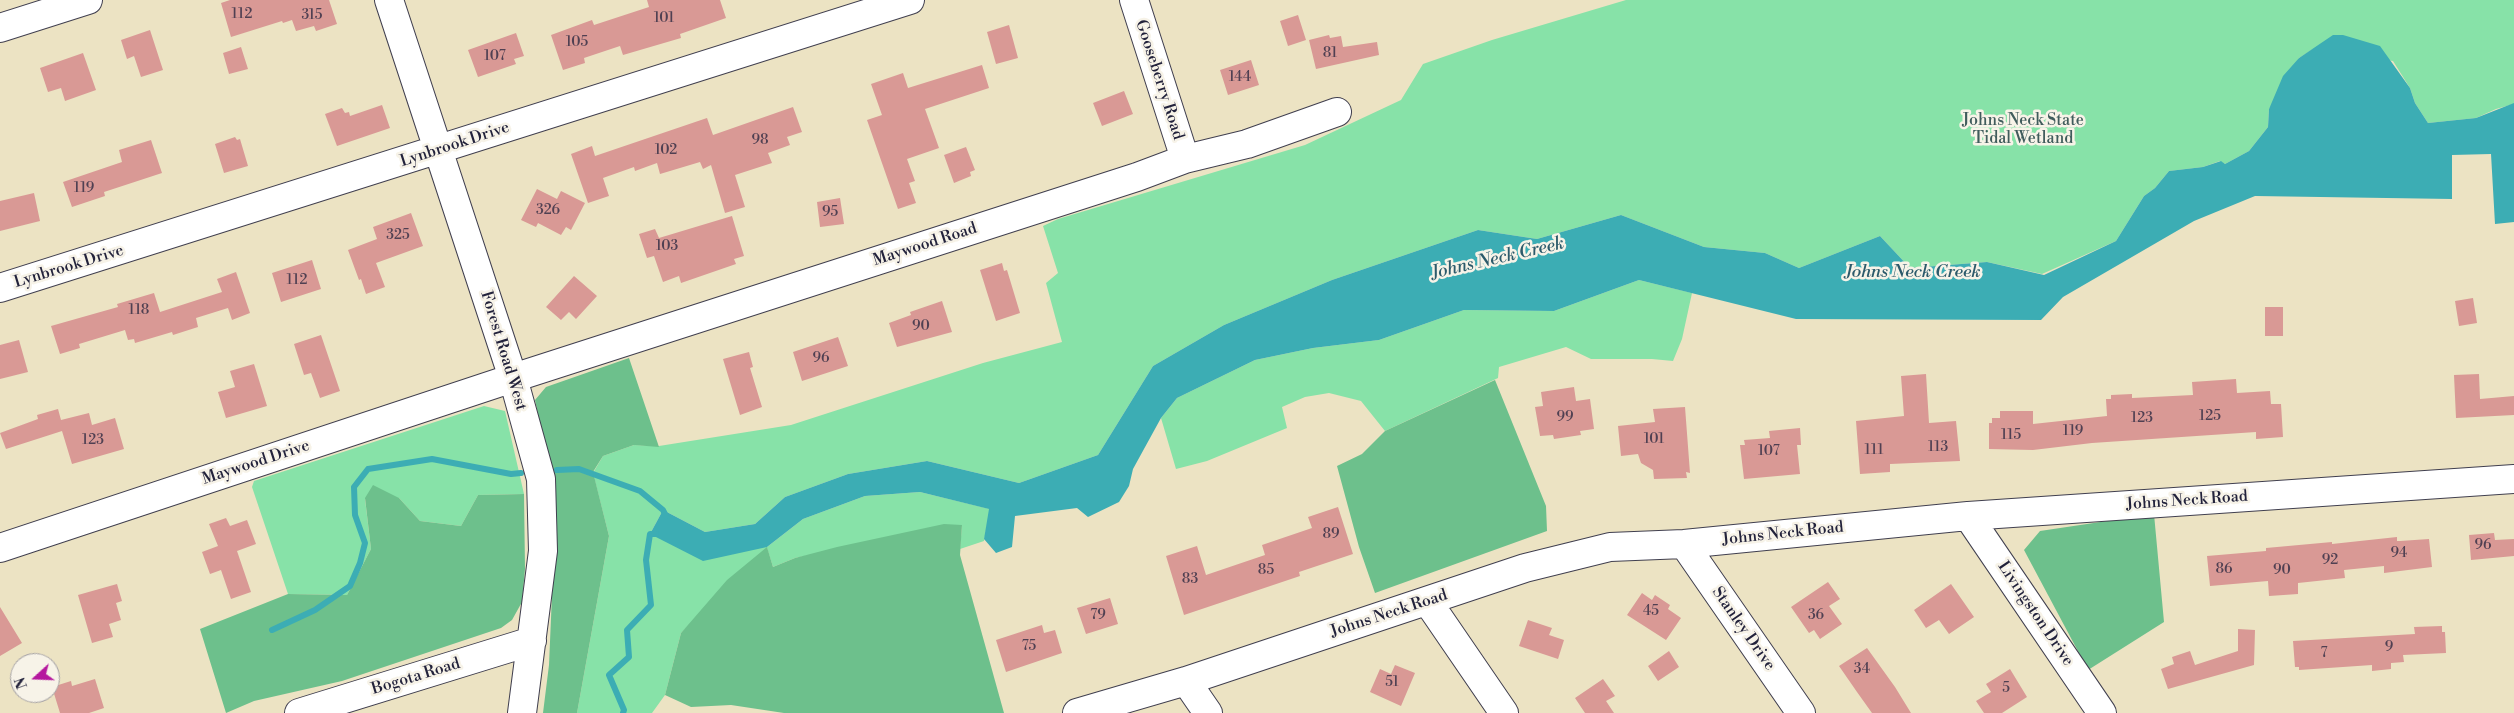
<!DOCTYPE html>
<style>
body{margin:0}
#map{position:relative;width:2514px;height:713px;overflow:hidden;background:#ece3c3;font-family:"Libre Bodoni",serif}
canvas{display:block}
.north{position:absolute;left:10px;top:653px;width:50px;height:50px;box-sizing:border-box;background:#f7f3e8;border:1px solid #a29fa3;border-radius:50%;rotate:250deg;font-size:14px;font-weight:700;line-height:20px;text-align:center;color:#22223b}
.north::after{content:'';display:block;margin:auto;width:18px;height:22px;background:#b5179e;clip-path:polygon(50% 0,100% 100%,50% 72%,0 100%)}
</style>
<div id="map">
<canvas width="2514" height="713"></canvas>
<div class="north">N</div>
</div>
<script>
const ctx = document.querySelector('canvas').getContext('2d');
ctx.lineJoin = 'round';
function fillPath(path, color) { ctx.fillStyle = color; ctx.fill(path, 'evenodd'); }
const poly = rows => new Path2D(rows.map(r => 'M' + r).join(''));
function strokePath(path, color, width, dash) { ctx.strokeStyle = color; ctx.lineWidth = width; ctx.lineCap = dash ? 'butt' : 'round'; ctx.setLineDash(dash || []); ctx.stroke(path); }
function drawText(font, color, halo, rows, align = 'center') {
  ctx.font = font + ' "Libre Bodoni",serif'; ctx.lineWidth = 5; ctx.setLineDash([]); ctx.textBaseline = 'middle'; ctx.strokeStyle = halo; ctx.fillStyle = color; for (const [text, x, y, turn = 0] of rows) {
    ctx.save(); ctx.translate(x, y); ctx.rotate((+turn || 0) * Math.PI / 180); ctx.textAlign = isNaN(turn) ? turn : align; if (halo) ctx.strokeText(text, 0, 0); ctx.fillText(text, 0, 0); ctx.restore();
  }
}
const green = poly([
 [1626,0,2514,0,2514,104,2496,109,2476,118,2428,123,2415,103,2410,88,2393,61,2313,49,2299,58,2269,109,2268,127,2249,151,2225,164,2220,161,2203,167,2169,171,2155,188,2144,196,2116,241,2042,274,1987,262,1910,268,1880,236,1799,268,1765,253,1704,247,1621,215,1537,239,1478,230,1332,280,1224,325,1153,366,1098,455,1019,483,927,461,848,474,785,497,755,524,705,532,663,510,650,534,767,547,803,519,865,496,920,492,990,509,984,541,960,549,962,525,795,558,773,567,767,548,681,633,665,695,652,713,577,713,609,536,593,473,603,456,634,445,659,446,791,425,983,363,1062,342,1046,283,1058,273,1043,226,1058,219,1305,145,1401,100,1423,64,1492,40],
 [1639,280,1692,293,1682,339,1673,361,1652,359,1591,359,1566,347,1499,367,1498,378,1385,431,1361,401,1329,393,1305,397,1282,407,1287,428,1207,461,1176,469,1161,418,1177,398,1255,360,1313,348,1379,340,1464,310,1554,311],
 [484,406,505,411,524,494,478,495,461,526,420,521,399,498,365,499,371,549,347,595,288,594,252,487,254,481]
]);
const forest = poly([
 [629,358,659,447,634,445,603,456,593,472,609,536,577,713,543,713,549,665,556,501,535,400,546,387],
 [1495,380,1546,506,1547,531,1375,593,1359,547,1337,466,1362,454,1385,431],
 [373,485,399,498,420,521,461,526,478,495,524,494,525,569,522,602,512,620,501,628,342,681,254,701,226,713,200,629,288,594,347,595,371,549,365,498],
 [2154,514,2164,622,2088,670,2024,550,2040,531],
 [944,524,962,525,960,555,1004,713,784,713,731,705,691,707,665,695,681,633,727,580,767,547,773,567,795,558,837,547]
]);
const water = poly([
 [2333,35,2343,35,2380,46,2410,88,2415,103,2428,123,2476,118,2514,103,2514,222,2495,224,2491,154,2452,155,2452,199,2255,196,2194,221,2063,297,2041,320,1796,319,1639,280,1554,311,1464,310,1379,340,1313,348,1255,360,1177,398,1161,418,1133,469,1129,486,1119,502,1088,517,1077,508,1015,516,1012,547,996,553,984,539,989,509,920,492,865,496,803,519,767,547,703,561,650,534,663,510,705,532,755,524,785,497,848,474,927,461,1019,483,1098,455,1153,366,1224,325,1332,280,1478,230,1537,239,1621,215,1704,247,1765,253,1799,268,1880,236,1910,268,1987,262,2044,275,2116,241,2144,196,2155,188,2169,171,2203,167,2221,161,2225,164,2249,151,2268,127,2269,109,2283,76,2299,58]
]);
const stream = poly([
 [557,470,579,469,640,491,663,510,666,516],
 [272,630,315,610,350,586,360,563,365,543,355,515,354,487,368,469,432,459,511,474,521,473],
 [623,713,624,710,609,675,629,657,627,630,651,605,646,560,650,534,656,534]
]);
const building = poly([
 [230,0,329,0,337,24,316,31,314,26,296,31,292,20,283,23,282,21,231,37,221,3],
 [647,0,720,0,726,18,680,34,681,38,623,55,620,46,584,58,585,63,563,70,551,35,592,20,594,25,649,7],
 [1298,15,1306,40,1288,46,1280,21],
 [1009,25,1018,58,996,64,987,32],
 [150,30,163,70,141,77,134,56,127,59,121,40],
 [516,33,524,56,514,59,516,64,478,77,468,50],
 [1329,35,1330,38,1341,36,1343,47,1377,42,1379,55,1316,69,1309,40],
 [241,47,248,69,229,74,223,53],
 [83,53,96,90,65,101,61,88,48,92,40,68],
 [1251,60,1259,85,1228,95,1220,70],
 [982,65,989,88,925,109,939,148,907,159,915,181,909,183,916,203,898,209,867,120,882,115,871,84,903,73,908,88],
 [1124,91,1133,114,1102,126,1093,103],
 [382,105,390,128,337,146,325,114,342,108,345,113,349,112,350,116],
 [793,107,802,132,787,137,790,145,768,153,772,163,735,175,745,207,725,213,711,165,703,169,700,162,660,174,657,163,635,171,634,167,603,178,609,196,588,203,571,154,592,146,595,156,707,118,713,135],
 [235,137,237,140,240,139,248,166,224,173,215,144],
 [151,140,162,173,104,192,105,196,72,207,63,182,122,162,119,150],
 [966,147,975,170,970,172,971,176,954,183,944,155],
 [537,189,557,199,561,191,585,203,571,230,566,227,561,235,538,223,536,227,521,220],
 [34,193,40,221,0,231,0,201],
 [840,198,844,224,820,227,817,202],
 [411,213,423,246,376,263,385,287,366,294,361,279,359,280,348,250,377,239,373,227],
 [732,216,744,256,734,259,736,264,681,283,679,276,663,282,654,256,647,258,639,234,655,229,659,238],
 [312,260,321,289,281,302,272,273],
 [1002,263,1004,271,1007,270,1020,313,996,321,980,270],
 [236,272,250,313,232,320,228,308,196,318,198,327,173,335,172,332,135,343,134,339,128,340,125,330,79,344,80,348,60,354,51,326,118,307,117,304,154,293,160,312,222,292,217,279],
 [574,276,597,296,576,319,569,312,561,320,546,307],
 [2473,298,2477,323,2459,326,2455,301],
 [942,301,952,332,897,347,889,323,911,315,910,312],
 [2265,307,2283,307,2283,336,2265,336],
 [321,335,340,391,320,398,311,373,304,375,294,344],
 [838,337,848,366,802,381,793,352],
 [19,340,28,372,0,379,0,345],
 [749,352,753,367,750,368,762,407,740,415,723,359],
 [254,364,267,406,226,418,218,392,235,387,230,371],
 [1926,374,1929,423,1956,421,1960,461,1890,464,1890,472,1860,474,1856,421,1904,416,1901,376],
 [2479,374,2480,399,2514,396,2514,415,2456,418,2454,375],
 [2236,379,2237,393,2270,391,2271,404,2281,404,2283,437,2256,439,2256,432,2092,443,2033,450,1989,449,1989,423,1992,423,1992,418,2000,418,2000,411,2033,411,2033,424,2107,416,2106,399,2111,399,2111,395,2132,394,2132,398,2193,395,2192,382],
 [1574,387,1576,401,1590,399,1594,429,1580,431,1581,435,1554,439,1553,435,1540,436,1535,407,1543,406,1541,392],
 [1685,407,1690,473,1686,472,1687,478,1654,479,1653,470,1641,463,1638,454,1621,456,1618,426,1655,422,1653,409],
 [58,409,61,420,89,413,92,425,115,418,124,449,72,464,62,431,6,449,0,433,38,419,37,415],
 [1800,428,1801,445,1797,445,1800,474,1744,479,1740,445,1745,445,1744,440,1770,438,1769,431],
 [1338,507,1353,554,1299,572,1300,576,1184,615,1166,556,1197,546,1206,575,1265,555,1262,545,1312,528,1308,517],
 [226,518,230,526,247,520,256,544,237,551,251,592,231,599,221,570,210,574,202,552,218,546,209,524],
 [2494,533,2495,540,2514,539,2514,556,2471,560,2469,535],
 [2397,537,2397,541,2400,541,2429,539,2432,567,2384,573,2384,566,2344,570,2345,578,2298,583,2298,594,2269,596,2268,581,2210,586,2207,556,2266,551,2266,548,2332,542,2332,544],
 [1828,582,1840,599,1829,606,1842,624,1820,639,1814,630,1809,633,1791,607],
 [117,584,122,601,116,603,121,620,109,624,113,637,92,643,78,595],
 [1951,584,1974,617,1949,634,1939,620,1926,628,1914,610],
 [1642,593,1652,600,1655,595,1670,605,1668,609,1681,618,1666,640,1627,615],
 [1110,598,1118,624,1086,634,1077,608],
 [0,607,22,643,0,656],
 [1528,620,1552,628,1549,635,1564,640,1558,659,1519,646],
 [1042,625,1044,633,1055,630,1062,653,1006,672,996,640],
 [2442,626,2442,632,2445,632,2446,653,2403,655,2404,662,2391,663,2391,669,2372,671,2372,665,2299,670,2299,667,2295,667,2293,641,2415,634,2414,627],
 [2238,629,2255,630,2254,665,2168,689,2161,669,2174,664,2172,657,2190,651,2195,665,2238,651],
 [1867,648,1895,687,1911,713,1872,713,1857,692,1839,666],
 [1669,651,1679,667,1658,681,1648,666],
 [1395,665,1415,673,1401,706,1370,692,1380,669,1391,674],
 [2010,669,2027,697,2002,713,1984,713,1976,701,1991,692,1986,684],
 [95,679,104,708,89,713,60,713,52,687,71,681,72,686],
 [1603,679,1615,696,1606,701,1614,713,1585,713,1575,698]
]);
const minor = poly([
 [389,0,513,378,541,479,543,551,522,713],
 [1134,0,1185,159],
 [0,28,88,0],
 [0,288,910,0],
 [1968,516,2102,713],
 [1684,544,1801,713],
 [0,548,513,378,1137,177,1185,159,1247,144,1337,112],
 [1428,602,1504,713],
 [1186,681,1208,713],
 [299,713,532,641],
 [1077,713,1186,681,1525,568,1610,547,1684,544,1968,516,2514,479]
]);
const numberNames = [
 ["112",242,15],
 ["315",312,16],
 ["101",664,19],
 ["105",577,43],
 ["81",1330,54],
 ["107",495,57],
 ["144",1240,78],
 ["98",760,141],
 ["102",666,151],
 ["119",84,189],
 ["326",548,211],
 ["95",830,213],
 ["325",398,236],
 ["103",667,247],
 ["112",297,281],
 ["118",139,311],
 ["90",921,327],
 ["96",821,359],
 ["125",2210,417],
 ["99",1565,418],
 ["123",2142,419],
 ["119",2073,432],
 ["115",2011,436],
 ["101",1654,440],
 ["123",93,441],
 ["113",1938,448],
 ["111",1874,451],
 ["107",1769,452],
 ["89",1331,535],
 ["96",2483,546],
 ["94",2399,554],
 ["92",2330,561],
 ["86",2224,570],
 ["85",1266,571],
 ["90",2282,571],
 ["83",1190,580],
 ["45",1651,612],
 ["79",1098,616],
 ["36",1816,616],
 ["75",1029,647],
 ["9",2389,648],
 ["7",2324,654],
 ["34",1862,670],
 ["51",1392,683],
 ["5",2006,689]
];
const streetNames = [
 ["Gooseberry Road",1159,80,72],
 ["Lynbrook Drive",455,145,-18],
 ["Maywood Road",925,245,-18],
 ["Lynbrook Drive",69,267,-17],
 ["Forest Road West",503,351,73],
 ["Maywood Drive",256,463,-18],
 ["Johns Neck Road",2187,501,-4],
 ["Johns Neck Road",1783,534,-6],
 ["Johns Neck Road",1389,614,-18],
 ["Livingston Drive",2035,614,56],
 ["Stanley Drive",1743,629,55],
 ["Bogota Road",416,677,-17]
];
const parkNames = [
 ["Johns Neck State",2023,121],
 ["Tidal Wetland",2023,139]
];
const waterNames = [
 ["Johns Neck Creek",1498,259,-13],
 ["Johns Neck Creek",1913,273]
];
fillPath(green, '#87e2a8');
fillPath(forest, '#6dc08c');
fillPath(water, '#3cadb4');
strokePath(stream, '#3cadb4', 6);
fillPath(building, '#d99995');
strokePath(minor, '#403f4f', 30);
strokePath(minor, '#fff', 28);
drawText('14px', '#504052', null, numberNames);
drawText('16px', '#22223b', '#f7f3e8', streetNames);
drawText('16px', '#405c5c', '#f7f3e8', parkNames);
drawText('italic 18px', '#2c5a6b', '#f7f3e8', waterNames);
</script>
